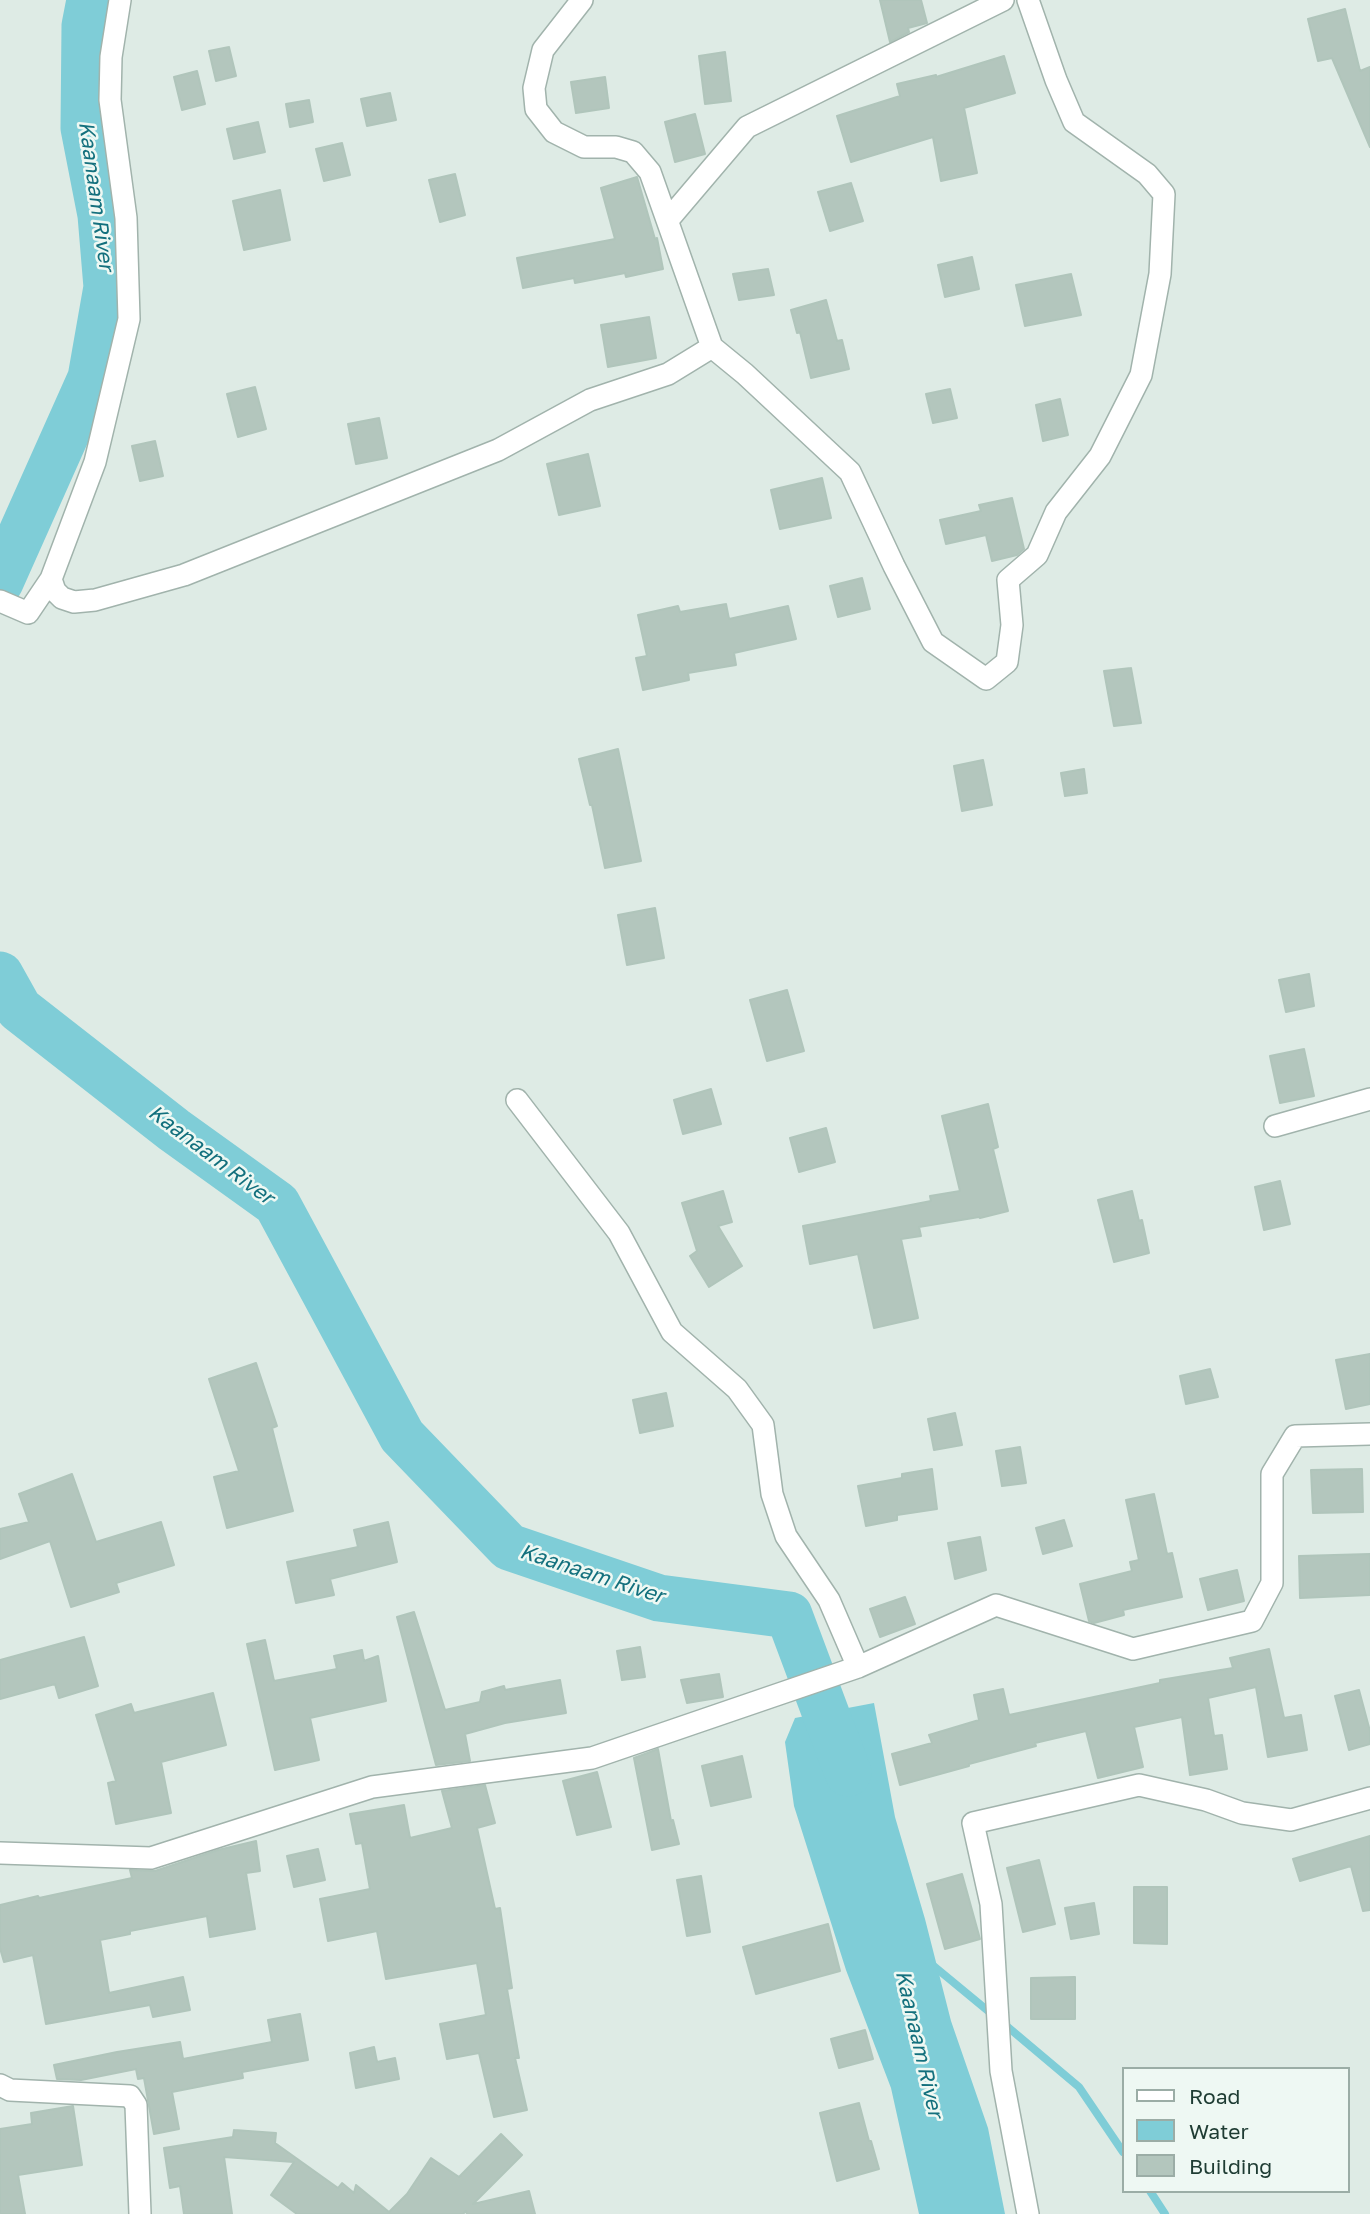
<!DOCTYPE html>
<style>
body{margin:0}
#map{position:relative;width:1370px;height:2214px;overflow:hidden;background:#deebe5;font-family:"Golos Text",sans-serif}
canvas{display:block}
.legend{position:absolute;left:1122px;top:2067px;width:228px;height:126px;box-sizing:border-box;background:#eef8f3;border:2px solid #9bada6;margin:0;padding:9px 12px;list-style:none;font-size:21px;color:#1e3c33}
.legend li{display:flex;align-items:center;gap:14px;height:35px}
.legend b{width:35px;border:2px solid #9bada6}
</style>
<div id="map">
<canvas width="1370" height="2214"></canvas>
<ul class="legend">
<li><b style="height:9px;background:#fff"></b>Road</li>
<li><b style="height:19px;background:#7fcdd7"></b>Water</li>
<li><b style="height:19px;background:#b3c6bd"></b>Building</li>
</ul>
</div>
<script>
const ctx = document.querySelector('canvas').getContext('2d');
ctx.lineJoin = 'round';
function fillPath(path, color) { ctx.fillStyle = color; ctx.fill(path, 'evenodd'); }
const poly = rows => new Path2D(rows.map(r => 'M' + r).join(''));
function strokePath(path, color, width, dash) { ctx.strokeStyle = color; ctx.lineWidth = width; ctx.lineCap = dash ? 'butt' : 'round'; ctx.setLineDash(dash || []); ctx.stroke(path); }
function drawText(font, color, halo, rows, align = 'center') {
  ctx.font = font + ' "Golos Text",sans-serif'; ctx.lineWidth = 5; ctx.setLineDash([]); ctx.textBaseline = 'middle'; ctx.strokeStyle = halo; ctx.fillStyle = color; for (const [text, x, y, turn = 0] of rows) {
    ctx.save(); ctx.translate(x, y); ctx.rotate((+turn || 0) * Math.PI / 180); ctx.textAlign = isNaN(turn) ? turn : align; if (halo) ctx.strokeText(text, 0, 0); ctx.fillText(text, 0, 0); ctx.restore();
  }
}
const water = poly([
 [874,1703,895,1817,925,1919,951,2021,988,2128,1005,2214,919,2214,891,2088,846,1970,794,1806,785,1742,795,1718]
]);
const stream = poly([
 [930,1963,993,2015],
 [1003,2023,1079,2087,1123,2152],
 [1150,2191,1165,2214]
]);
const river = poly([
 [0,582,91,378,107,287,101,215,84,128,85,26,90,0],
 [0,975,19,1009,174,1130,277,1204,402,1436,509,1547,659,1598,789,1615,848,1773]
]);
const building = poly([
 [880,0,921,0,927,23,908,28,909,32,890,42,880,0],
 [1345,9,1360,71,1370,67,1370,147,1332,58,1318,61,1308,19,1345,9],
 [229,47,236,76,216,81,209,51,229,47],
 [725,52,731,101,705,104,699,56,725,52],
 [1004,56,1015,93,964,108,977,173,941,181,933,137,851,162,837,116,900,96,897,84,936,75,936,77,1004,56],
 [197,71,205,104,182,110,174,77,197,71],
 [605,77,609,108,576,113,571,82,605,77],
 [390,93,396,120,367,126,361,99,390,93],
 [309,100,313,122,290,127,286,104,309,100],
 [695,114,705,154,675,162,665,122,695,114],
 [258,122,265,152,234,159,227,129,258,122],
 [342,143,350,175,324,181,316,149,342,143],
 [455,174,465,215,440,222,429,180,455,174],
 [637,177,655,239,657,238,663,269,626,277,625,273,575,283,574,278,523,288,517,258,615,239,601,188,637,177],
 [851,183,863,221,830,231,818,192,851,183],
 [280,190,290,240,244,250,233,201,280,190],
 [972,257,979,289,945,297,938,265,972,257],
 [768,269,774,295,739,300,733,274,768,269],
 [1071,274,1081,315,1025,326,1016,285,1071,274],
 [826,300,837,341,842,340,849,369,811,378,800,332,797,333,791,310,826,300],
 [649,317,656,358,608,367,601,325,649,317],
 [255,387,266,429,238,437,227,394,255,387],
 [950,389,957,418,933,423,926,394,950,389],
 [1060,399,1068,435,1043,441,1036,405,1060,399],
 [379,418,387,458,356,464,348,424,379,418],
 [155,441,163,476,140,481,132,446,155,441],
 [588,454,600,506,559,515,547,464,588,454],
 [822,478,831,518,780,529,771,490,822,478],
 [1012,498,1024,549,1017,555,992,561,986,535,946,544,940,520,981,511,979,505,1012,498],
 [862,578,870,609,838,617,830,586,862,578],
 [726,604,729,619,788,606,796,639,734,653,736,665,688,673,689,680,643,690,636,658,647,656,638,615,678,606,680,612,726,604],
 [1131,668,1141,723,1114,726,1104,671,1131,668],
 [618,749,641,861,605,868,592,805,590,805,579,759,618,749],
 [983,760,992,805,962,811,954,766,983,760],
 [1084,769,1087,793,1065,796,1061,773,1084,769],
 [655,908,664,958,627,965,618,915,655,908],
 [1309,974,1314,1006,1286,1012,1279,980,1309,974],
 [787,990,804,1051,767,1061,750,1000,787,990],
 [1304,1049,1314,1096,1280,1103,1270,1056,1304,1049],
 [711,1089,721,1124,683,1134,674,1100,711,1089],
 [988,1104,998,1147,993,1149,1008,1211,980,1218,979,1217,919,1227,921,1236,901,1239,918,1318,874,1328,858,1254,810,1264,803,1226,931,1201,930,1196,960,1191,942,1116,988,1104],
 [826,1128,835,1162,799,1172,790,1138,826,1128],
 [1280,1181,1290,1224,1264,1230,1255,1187,1280,1181],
 [723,1191,732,1222,718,1226,742,1266,709,1287,690,1256,697,1251,682,1203,723,1191],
 [1132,1191,1139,1221,1142,1220,1149,1253,1114,1262,1098,1200,1132,1191],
 [1370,1354,1370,1404,1346,1409,1336,1360,1370,1354],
 [256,1363,277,1426,272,1428,293,1511,227,1528,214,1477,239,1471,209,1379,256,1363],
 [1210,1369,1218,1397,1186,1404,1180,1376,1210,1369],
 [666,1393,673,1426,640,1433,633,1400,666,1393],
 [955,1413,962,1445,934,1450,928,1419,955,1413],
 [1020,1447,1026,1483,1002,1486,996,1451,1020,1447],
 [932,1469,937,1509,897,1515,897,1520,866,1526,858,1486,902,1478,902,1474,932,1469],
 [1362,1469,1363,1512,1313,1513,1311,1470,1362,1469],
 [72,1474,96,1542,161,1522,174,1565,116,1583,119,1592,71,1607,50,1541,0,1559,0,1529,29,1522,19,1494,72,1474],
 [1154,1494,1167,1554,1172,1553,1182,1597,1123,1610,1124,1615,1094,1623,1089,1621,1080,1584,1132,1571,1130,1562,1139,1560,1126,1500,1154,1494],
 [1064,1520,1072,1546,1043,1554,1036,1528,1064,1520],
 [388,1522,397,1562,330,1579,334,1595,296,1603,287,1562,358,1547,354,1530,388,1522],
 [980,1537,986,1570,955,1579,948,1543,980,1537],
 [1370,1554,1370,1595,1300,1598,1299,1556,1370,1554],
 [1237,1570,1244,1601,1208,1610,1200,1579,1237,1570],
 [905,1597,915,1624,880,1637,870,1609,905,1597],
 [414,1612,445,1710,480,1702,482,1692,504,1686,505,1690,560,1680,566,1713,505,1723,465,1734,470,1761,436,1765,397,1617,414,1612],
 [84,1637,98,1686,59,1698,55,1684,0,1699,0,1660,84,1637],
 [265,1640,274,1681,337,1669,334,1656,362,1650,364,1661,378,1656,386,1701,310,1718,319,1760,275,1770,247,1644,265,1640],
 [640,1647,645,1677,622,1680,617,1651,640,1647],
 [1269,1649,1284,1718,1301,1715,1307,1750,1268,1757,1256,1687,1208,1698,1214,1736,1222,1735,1227,1769,1190,1775,1182,1717,1134,1727,1143,1767,1098,1778,1086,1731,1035,1743,1036,1746,969,1764,969,1766,900,1785,892,1754,932,1743,929,1735,979,1720,974,1695,1003,1689,1009,1715,1160,1683,1160,1680,1233,1668,1230,1658,1269,1649],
 [719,1674,723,1697,687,1703,681,1680,719,1674],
 [1359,1690,1370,1731,1370,1744,1349,1750,1335,1696,1359,1690],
 [213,1693,226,1745,161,1762,171,1813,116,1824,108,1783,116,1781,96,1715,131,1704,134,1713,213,1693],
 [658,1749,671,1821,673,1820,679,1844,652,1850,634,1758,658,1749],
 [742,1756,751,1797,711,1806,702,1766,742,1756],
 [597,1772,611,1827,577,1835,563,1781,597,1772],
 [485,1785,495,1823,477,1828,495,1909,500,1908,512,1988,507,1989,519,2058,515,2058,527,2110,494,2117,479,2053,447,2059,440,2024,486,2015,477,1963,386,1979,377,1931,328,1941,320,1899,370,1889,362,1843,356,1844,350,1814,404,1805,410,1838,452,1828,442,1791,485,1785],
 [1370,1836,1370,1910,1363,1911,1351,1866,1300,1881,1293,1859,1370,1836],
 [256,1841,260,1871,246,1873,255,1929,210,1937,207,1916,130,1931,130,1934,100,1940,109,1993,183,1977,190,2010,153,2017,150,2005,46,2024,33,1955,4,1962,0,1948,0,1905,38,1896,39,1898,132,1878,130,1870,155,1871,218,1850,256,1841],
 [318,1849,325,1880,294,1887,287,1856,318,1849],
 [1039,1860,1055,1924,1023,1932,1007,1868,1039,1860],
 [962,1874,980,1939,945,1949,927,1884,962,1874],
 [701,1876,710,1932,687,1936,677,1880,701,1876],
 [1134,1887,1167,1887,1167,1944,1134,1943,1134,1887],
 [1094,1903,1099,1934,1071,1939,1065,1908,1094,1903],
 [828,1924,840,1971,756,1994,743,1947,828,1924],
 [1075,1977,1075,2019,1031,2019,1031,1978,1075,1977],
 [300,2014,308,2060,242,2072,243,2078,172,2092,179,2129,154,2134,144,2078,138,2079,136,2069,81,2080,57,2079,54,2065,117,2052,180,2042,183,2059,272,2042,268,2020,300,2014],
 [865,2030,873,2059,839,2068,831,2039,865,2030],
 [374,2047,377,2062,395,2058,399,2079,356,2088,350,2053,374,2047],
 [859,2103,869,2141,871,2141,879,2169,837,2181,820,2113,859,2103],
 [73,2106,82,2165,18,2175,25,2214,0,2214,0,2129,32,2124,31,2113,73,2106],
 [234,2130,276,2133,275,2143,338,2188,342,2183,354,2193,356,2185,389,2212,407,2194,431,2158,459,2177,501,2134,522,2155,473,2204,529,2191,535,2214,467,2214,466,2211,463,2214,297,2214,271,2195,294,2162,224,2157,232,2214,184,2214,180,2186,170,2188,164,2148,233,2137,234,2130]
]);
const street = poly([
 [582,0,543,50,534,88,536,109,554,132,584,147,616,147,633,152,650,172,712,347,745,374,850,472,894,566,933,642,986,679,1007,662,1012,625,1008,580,1037,555,1056,512,1100,456,1141,375,1160,274,1164,194,1147,174,1074,122,1056,80,1028,0],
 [668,220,747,127,1003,0],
 [51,579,55,591,62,598,74,602,95,600,184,575,498,450,590,400,668,374,712,347],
 [0,601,28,613,51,579,95,462,129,319,126,218,110,100,111,57,120,0],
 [517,1100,619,1233,672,1332,737,1389,763,1425,772,1494,786,1536,829,1600,858,1667],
 [1275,1126,1370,1099],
 [0,1853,151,1858,372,1787,592,1758,858,1667,996,1605,1133,1649,1252,1621,1272,1583,1272,1474,1295,1436,1370,1434],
 [0,2085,10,2090,130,2096,136,2105,140,2214],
 [1028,2214,1001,2071,991,1904,973,1823,1139,1785,1206,1800,1242,1813,1291,1820,1370,1798]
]);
const waterNames = [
 ["Kaanaam River",96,196,82],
 ["Kaanaam River",211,1155,37],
 ["Kaanaam River",592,1574,18],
 ["Kaanaam River",919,2044,77]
];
fillPath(water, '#7fcdd7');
strokePath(stream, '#7fcdd7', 8);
strokePath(river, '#7fcdd7', 47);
fillPath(building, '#b3c6bd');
strokePath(building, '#b0c5bb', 2);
strokePath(street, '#a1b3ac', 24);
strokePath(street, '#fff', 21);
drawText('italic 21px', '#13707d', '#eef8f3', waterNames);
</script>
